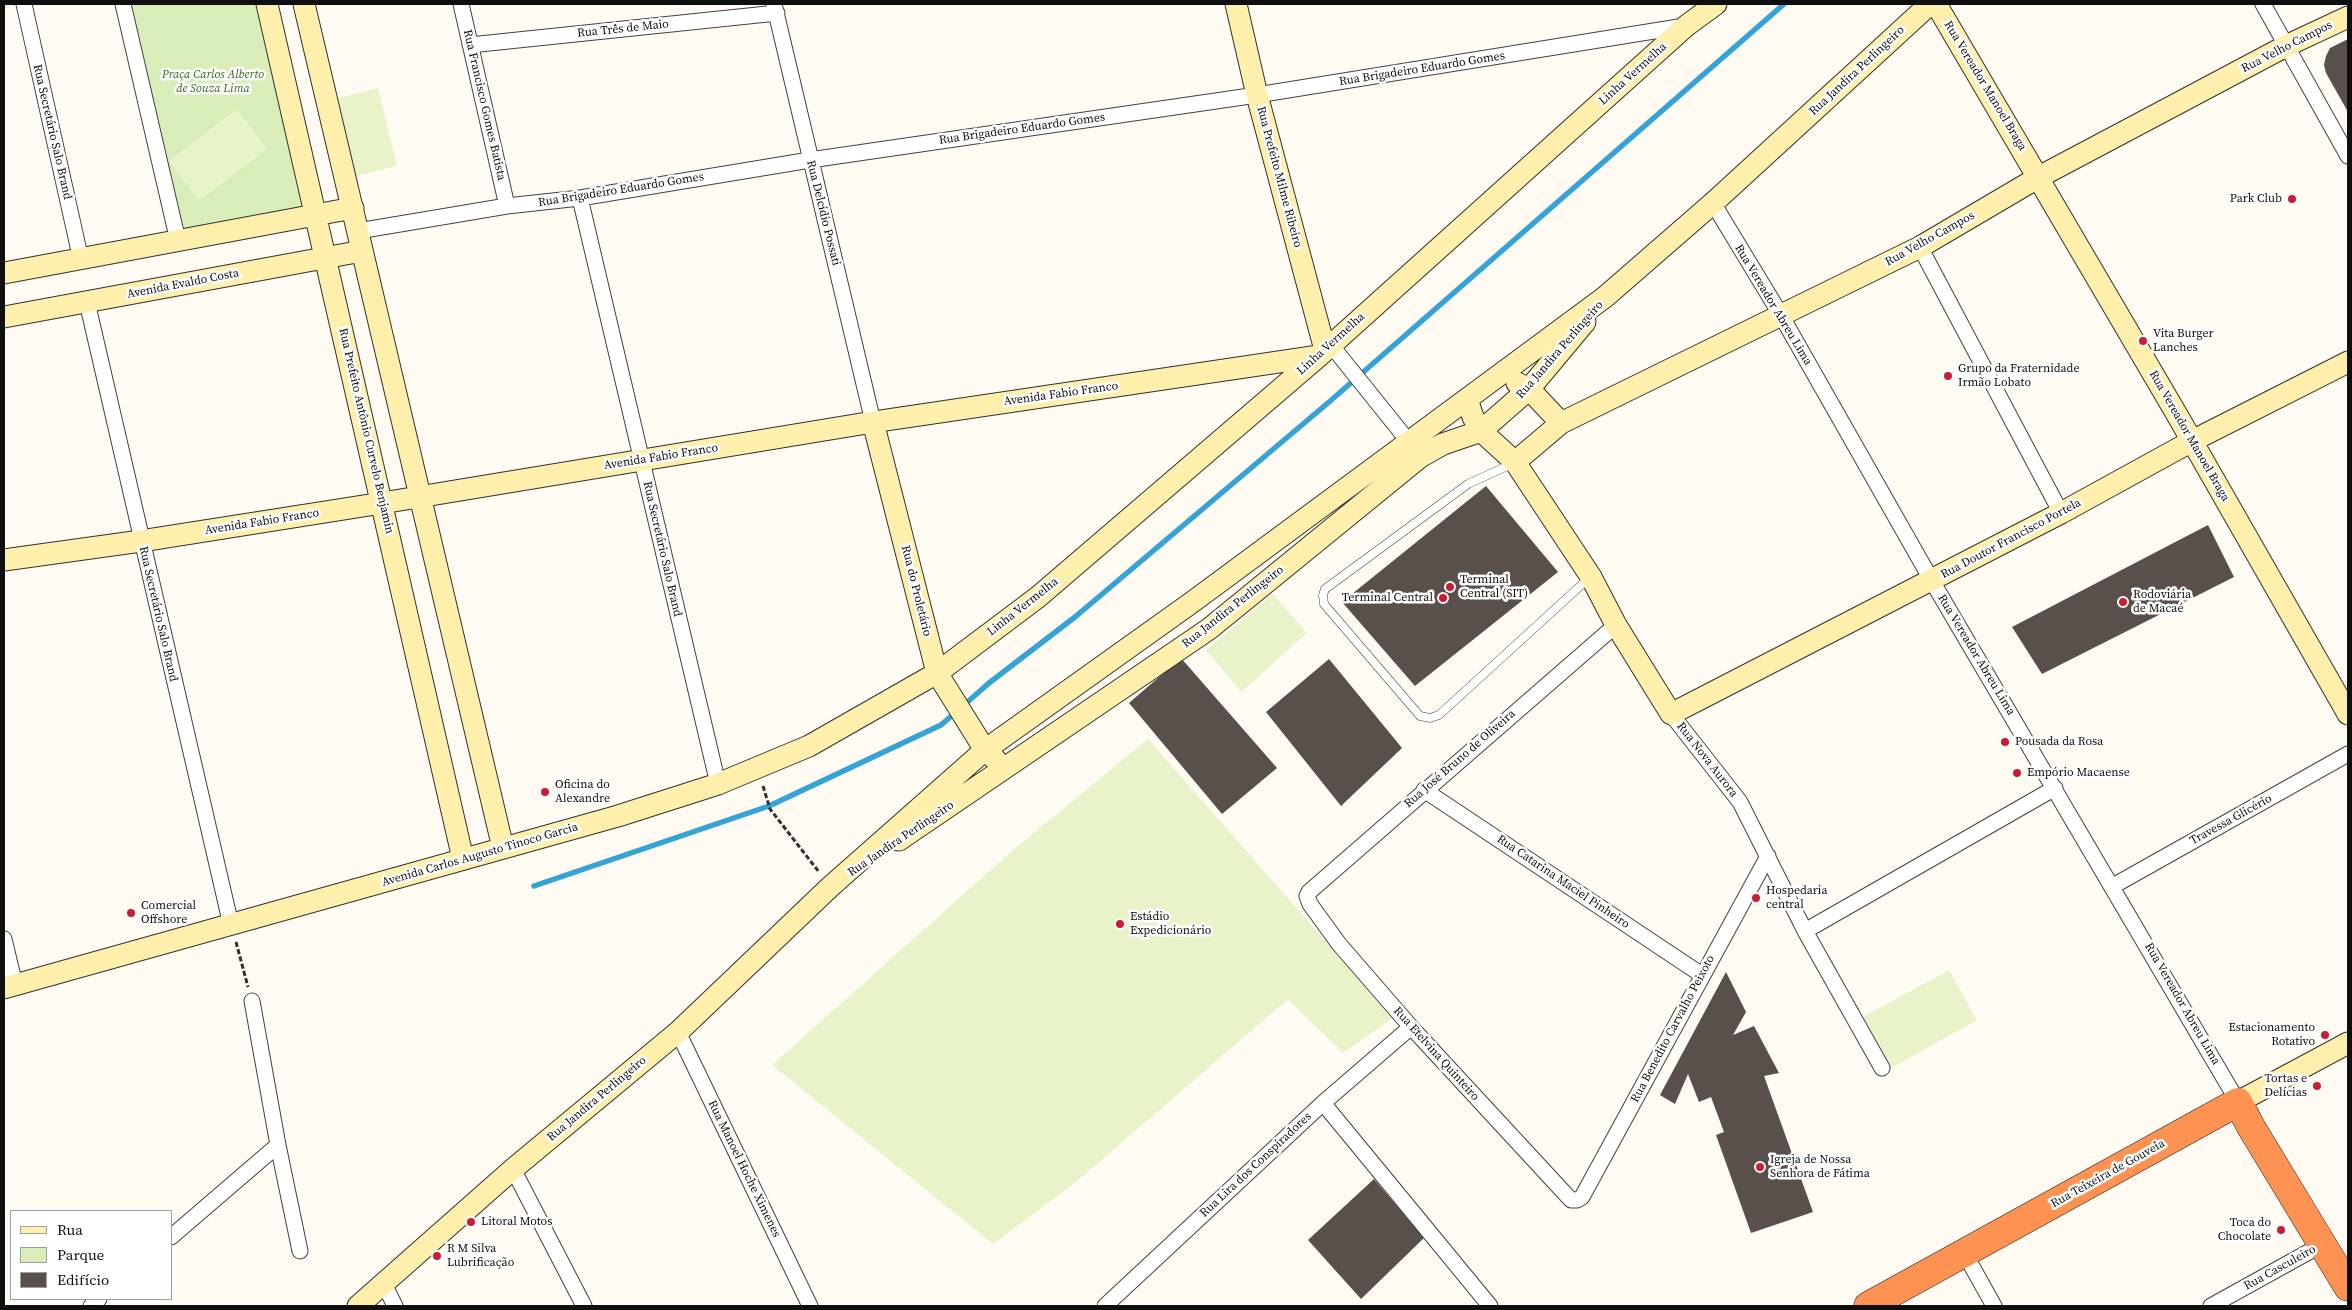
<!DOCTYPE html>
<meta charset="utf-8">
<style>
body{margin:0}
#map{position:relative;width:2352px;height:1310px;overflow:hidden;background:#fffbf2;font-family:"Source Serif 4",serif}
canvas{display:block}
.frame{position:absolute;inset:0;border:5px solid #0f0f0f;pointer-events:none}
.legend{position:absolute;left:10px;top:1210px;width:162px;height:90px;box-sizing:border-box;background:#fff;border:1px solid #9f9f9f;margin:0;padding:6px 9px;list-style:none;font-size:15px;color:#0f0f0f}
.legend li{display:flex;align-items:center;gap:10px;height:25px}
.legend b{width:25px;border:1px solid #9f9f9f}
</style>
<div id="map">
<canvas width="2352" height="1310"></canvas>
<div class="frame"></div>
<ul class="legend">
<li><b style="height:6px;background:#ffefad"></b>Rua</li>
<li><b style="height:14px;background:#d8edb8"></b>Parque</li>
<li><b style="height:14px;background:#594f4b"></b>Edifício</li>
</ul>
</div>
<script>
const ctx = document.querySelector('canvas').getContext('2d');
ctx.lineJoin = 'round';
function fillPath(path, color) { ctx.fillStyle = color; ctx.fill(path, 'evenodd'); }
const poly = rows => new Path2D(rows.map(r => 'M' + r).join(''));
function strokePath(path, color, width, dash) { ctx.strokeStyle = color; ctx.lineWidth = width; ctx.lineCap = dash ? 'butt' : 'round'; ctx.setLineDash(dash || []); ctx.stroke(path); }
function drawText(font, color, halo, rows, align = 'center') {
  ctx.font = font + ' "Source Serif 4",serif'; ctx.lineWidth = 5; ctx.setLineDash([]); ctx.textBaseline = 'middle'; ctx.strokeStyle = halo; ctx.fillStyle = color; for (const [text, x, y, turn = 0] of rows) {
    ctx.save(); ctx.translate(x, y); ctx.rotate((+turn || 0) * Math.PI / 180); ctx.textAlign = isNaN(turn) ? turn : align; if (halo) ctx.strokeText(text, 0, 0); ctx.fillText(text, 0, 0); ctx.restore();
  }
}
const green = poly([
 [129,4,262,4,303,197,300,207,188,228,184,227,180,217]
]);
const pitch = poly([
 [378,88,397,166,353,177,334,99],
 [237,109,267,149,199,201,169,161],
 [1273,594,1307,633,1241,692,1206,650],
 [1148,739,1393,1018,1343,1053,1288,999,1076,1182,993,1244,772,1065,1013,850],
 [1949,970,1977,1020,1891,1068,1863,1017]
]);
const stream = poly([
 [963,706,989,683,1075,617,1329,402,1784,4],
 [534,886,769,806,941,725,956,712]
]);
const building = poly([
 [2348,39,2348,112,2326,73,2324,65,2326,56,2330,48],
 [1486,486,1558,572,1415,686,1342,602],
 [2208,525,2234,577,2042,674,2012,627],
 [1181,658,1277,768,1222,814,1129,703],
 [1329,659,1402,748,1341,806,1266,712],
 [1726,972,1746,1012,1733,1035,1754,1026,1779,1073,1764,1076,1813,1212,1751,1233,1716,1135,1724,1132,1711,1097,1699,1102,1688,1074,1675,1104,1660,1095],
 [1374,1179,1424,1238,1361,1299,1308,1240]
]);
const path = poly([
 [763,786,770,809,819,872],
 [236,942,248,987]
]);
const lane = poly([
 [1514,463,1468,484,1325,589,1323,595,1324,604,1420,716,1430,718,1439,715,1589,578]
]);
const street = poly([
 [24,4,81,260],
 [123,4,178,241],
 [461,4,507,206],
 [774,4,873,422],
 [2263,4,2348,156],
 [470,45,777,13],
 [580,198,718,784],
 [1713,203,1782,317,1932,581,2238,1102],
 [358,231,507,206,580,198,810,160,1257,95,1685,26],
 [1920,247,2061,513],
 [87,302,231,925],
 [1331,345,1409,442],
 [1616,625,1309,892,1307,896,1310,904,1339,944,1411,1027,1571,1200,1577,1200,1582,1197,1768,856],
 [1671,714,1740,802,1805,931,1882,1068],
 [1424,790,1702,975],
 [2113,886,2348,754],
 [1805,931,2055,788],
 [4,939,15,985],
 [252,1001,278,1145,300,1251],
 [678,1032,810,1306],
 [1323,1103,1490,1306],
 [513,1169,584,1306],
 [171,1237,278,1145],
 [1965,1254,1994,1306],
 [384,1284,395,1306],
 [91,1306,99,1299],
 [1105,1306,1323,1103,1411,1027],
 [2211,1306,2323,1244]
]);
const secondary = poly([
 [267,4,463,859],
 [304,4,503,848],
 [1236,4,1257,95,1325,350],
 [1936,4,2176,413,2348,714],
 [4,273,353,208],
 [4,317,362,251],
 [1517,383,1529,389,1561,423],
 [1467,399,1473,417,1481,431,1515,462,1591,577,1616,625,1671,714,2061,513,2192,441,2348,362],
 [873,422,937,673,985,750,996,760],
 [1515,462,1561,423,1920,247,2039,177,2286,46,2348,17],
 [4,560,141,541,382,503,873,422,1319,356],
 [899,840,1209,629,1420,457,1443,444,1481,431,1529,389,1585,322],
 [4,988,618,816,718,784,809,746,937,673,1038,597,1319,356,1686,26,1716,4],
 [2238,1102,2348,1043],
 [358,1306,513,1169,678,1032,830,887,985,750,1191,603,1605,297,1713,203,1930,4]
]);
const highway = poly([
 [1868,1306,2238,1102,2251,1127,2348,1287]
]);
const markers = [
 [2292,199,5,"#ca1d33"],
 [2143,341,5,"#ca1d33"],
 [1948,376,5,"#ca1d33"],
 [1450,587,5,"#ca1d33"],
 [1443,598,5,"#ca1d33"],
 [2123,602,5,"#ca1d33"],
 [2005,742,5,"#ca1d33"],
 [2017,773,5,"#ca1d33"],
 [545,792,5,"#ca1d33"],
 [1756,898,5,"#ca1d33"],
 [131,913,5,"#ca1d33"],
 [1120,924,5,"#ca1d33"],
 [2325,1035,5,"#ca1d33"],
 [2317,1086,5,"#ca1d33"],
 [1760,1167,5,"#ca1d33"],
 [471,1222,5,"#ca1d33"],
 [2281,1230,5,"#ca1d33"],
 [437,1256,5,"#ca1d33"]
];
const streetNames = [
 ["Rua Três de Maio",623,29,-6],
 ["Rua Velho Campos",2287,47,-27],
 ["Rua Brigadeiro Eduardo Gomes",1422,69,-9],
 ["Rua Jandira Perlingeiro",1857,71,-43],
 ["Linha Vermelha",1633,74,-42],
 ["Rua Vereador Manoel Braga",1985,86,59],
 ["Rua Francisco Gomes Batista",484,105,77],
 ["Rua Brigadeiro Eduardo Gomes",1022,129,-8],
 ["Rua Secretário Salo Brand",52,132,77],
 ["Rua Prefeito Milme Ribeiro",1279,177,75],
 ["Rua Brigadeiro Eduardo Gomes",621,190,-9],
 ["Rua Delcídio Possati",823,213,76],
 ["Rua Velho Campos",1930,239,-29],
 ["Avenida Evaldo Costa",183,284,-11],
 ["Rua Vereador Abreu Lima",1773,305,59],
 ["Linha Vermelha",1331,344,-42],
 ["Rua Jandira Perlingeiro",1560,350,-49],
 ["Avenida Fabio Franco",1061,394,-8],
 ["Rua Prefeito Antônio Curvelo Benjamin",366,431,77],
 ["Rua Vereador Manoel Braga",2189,436,60],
 ["Avenida Fabio Franco",661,457,-9],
 ["Avenida Fabio Franco",262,522,-9],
 ["Rua Doutor Francisco Portela",2011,539,-28],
 ["Rua Secretário Salo Brand",662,549,77],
 ["Rua do Proletário",916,591,76],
 ["Linha Vermelha",1023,607,-38],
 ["Rua Jandira Perlingeiro",1233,607,-38],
 ["Rua Secretário Salo Brand",158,614,77],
 ["Rua Vereador Abreu Lima",1976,655,59],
 ["Rua José Bruno de Oliveira",1460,759,-41],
 ["Rua Nova Aurora",1707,760,52],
 ["Travessa Glicério",2231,820,-29],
 ["Rua Jandira Perlingeiro",901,839,-34],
 ["Avenida Carlos Augusto Tinoco Garcia",480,855,-16],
 ["Rua Catarina Maciel Pinheiro",1563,882,34],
 ["Rua Vereador Abreu Lima",2182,1004,60],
 ["Rua Benedito Carvalho Peixoto",1673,1029,-62],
 ["Rua Etelvina Quinteiro",1436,1054,48],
 ["Rua Jandira Perlingeiro",597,1099,-40],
 ["Rua Lira dos Conspiradores",1256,1165,-43],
 ["Rua Manoel Hoche Ximenes",744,1169,64],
 ["Rua Teixeira de Gouveia",2108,1174,-29],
 ["Rua Casculeiro",2280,1268,-29]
];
const parkNames = [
 ["Praça Carlos Alberto",213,75],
 ["de Souza Lima",213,89]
];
const poiNames = [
 ["Park Club",2282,199,"right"],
 ["Vita Burger",2153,334],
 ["Lanches",2153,348],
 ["Grupo da Fraternidade",1958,369],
 ["Irmão Lobato",1958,383],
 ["Terminal",1460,580],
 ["Central (SIT)",1460,594],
 ["Rodoviária",2133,595],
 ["de Macaé",2133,609],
 ["Terminal Central",1433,598,"right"],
 ["Pousada da Rosa",2015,742],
 ["Empório Macaense",2027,773],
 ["Oficina do",555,785],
 ["Alexandre",555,799],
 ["Hospedaria",1766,891],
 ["central",1766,905],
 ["Comercial",141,906],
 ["Offshore",141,920],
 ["Estádio",1130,917],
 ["Expedicionário",1130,931],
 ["Estacionamento",2315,1028,"right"],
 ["Rotativo",2315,1042,"right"],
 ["Tortas e",2307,1079,"right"],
 ["Delícias",2307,1093,"right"],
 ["Igreja de Nossa",1770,1160],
 ["Senhora de Fátima",1770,1174],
 ["Litoral Motos",481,1222],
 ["Toca do",2271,1223,"right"],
 ["Chocolate",2271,1237,"right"],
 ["R M Silva",447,1249],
 ["Lubrificação",447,1263]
];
fillPath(green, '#d8edb8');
fillPath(pitch, '#e8f3ca');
strokePath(stream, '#35a3d6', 5.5);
fillPath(building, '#594f4b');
strokePath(lane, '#424242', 9);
strokePath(street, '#424242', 17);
strokePath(secondary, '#313131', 23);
strokePath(highway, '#202020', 29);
strokePath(path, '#313131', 3, [5, 2.5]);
strokePath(lane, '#fff', 8);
strokePath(street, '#fff', 15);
strokePath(secondary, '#ffefad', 21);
strokePath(highway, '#fd9252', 28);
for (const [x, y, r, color] of markers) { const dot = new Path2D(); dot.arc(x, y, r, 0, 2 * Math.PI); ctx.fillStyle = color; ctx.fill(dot); strokePath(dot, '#fff', 2); }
drawText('12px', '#0f0f0f', '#fff', streetNames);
drawText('italic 12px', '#326c1a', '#fff', parkNames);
drawText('12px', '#0f0f0f', '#fff', poiNames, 'left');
</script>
